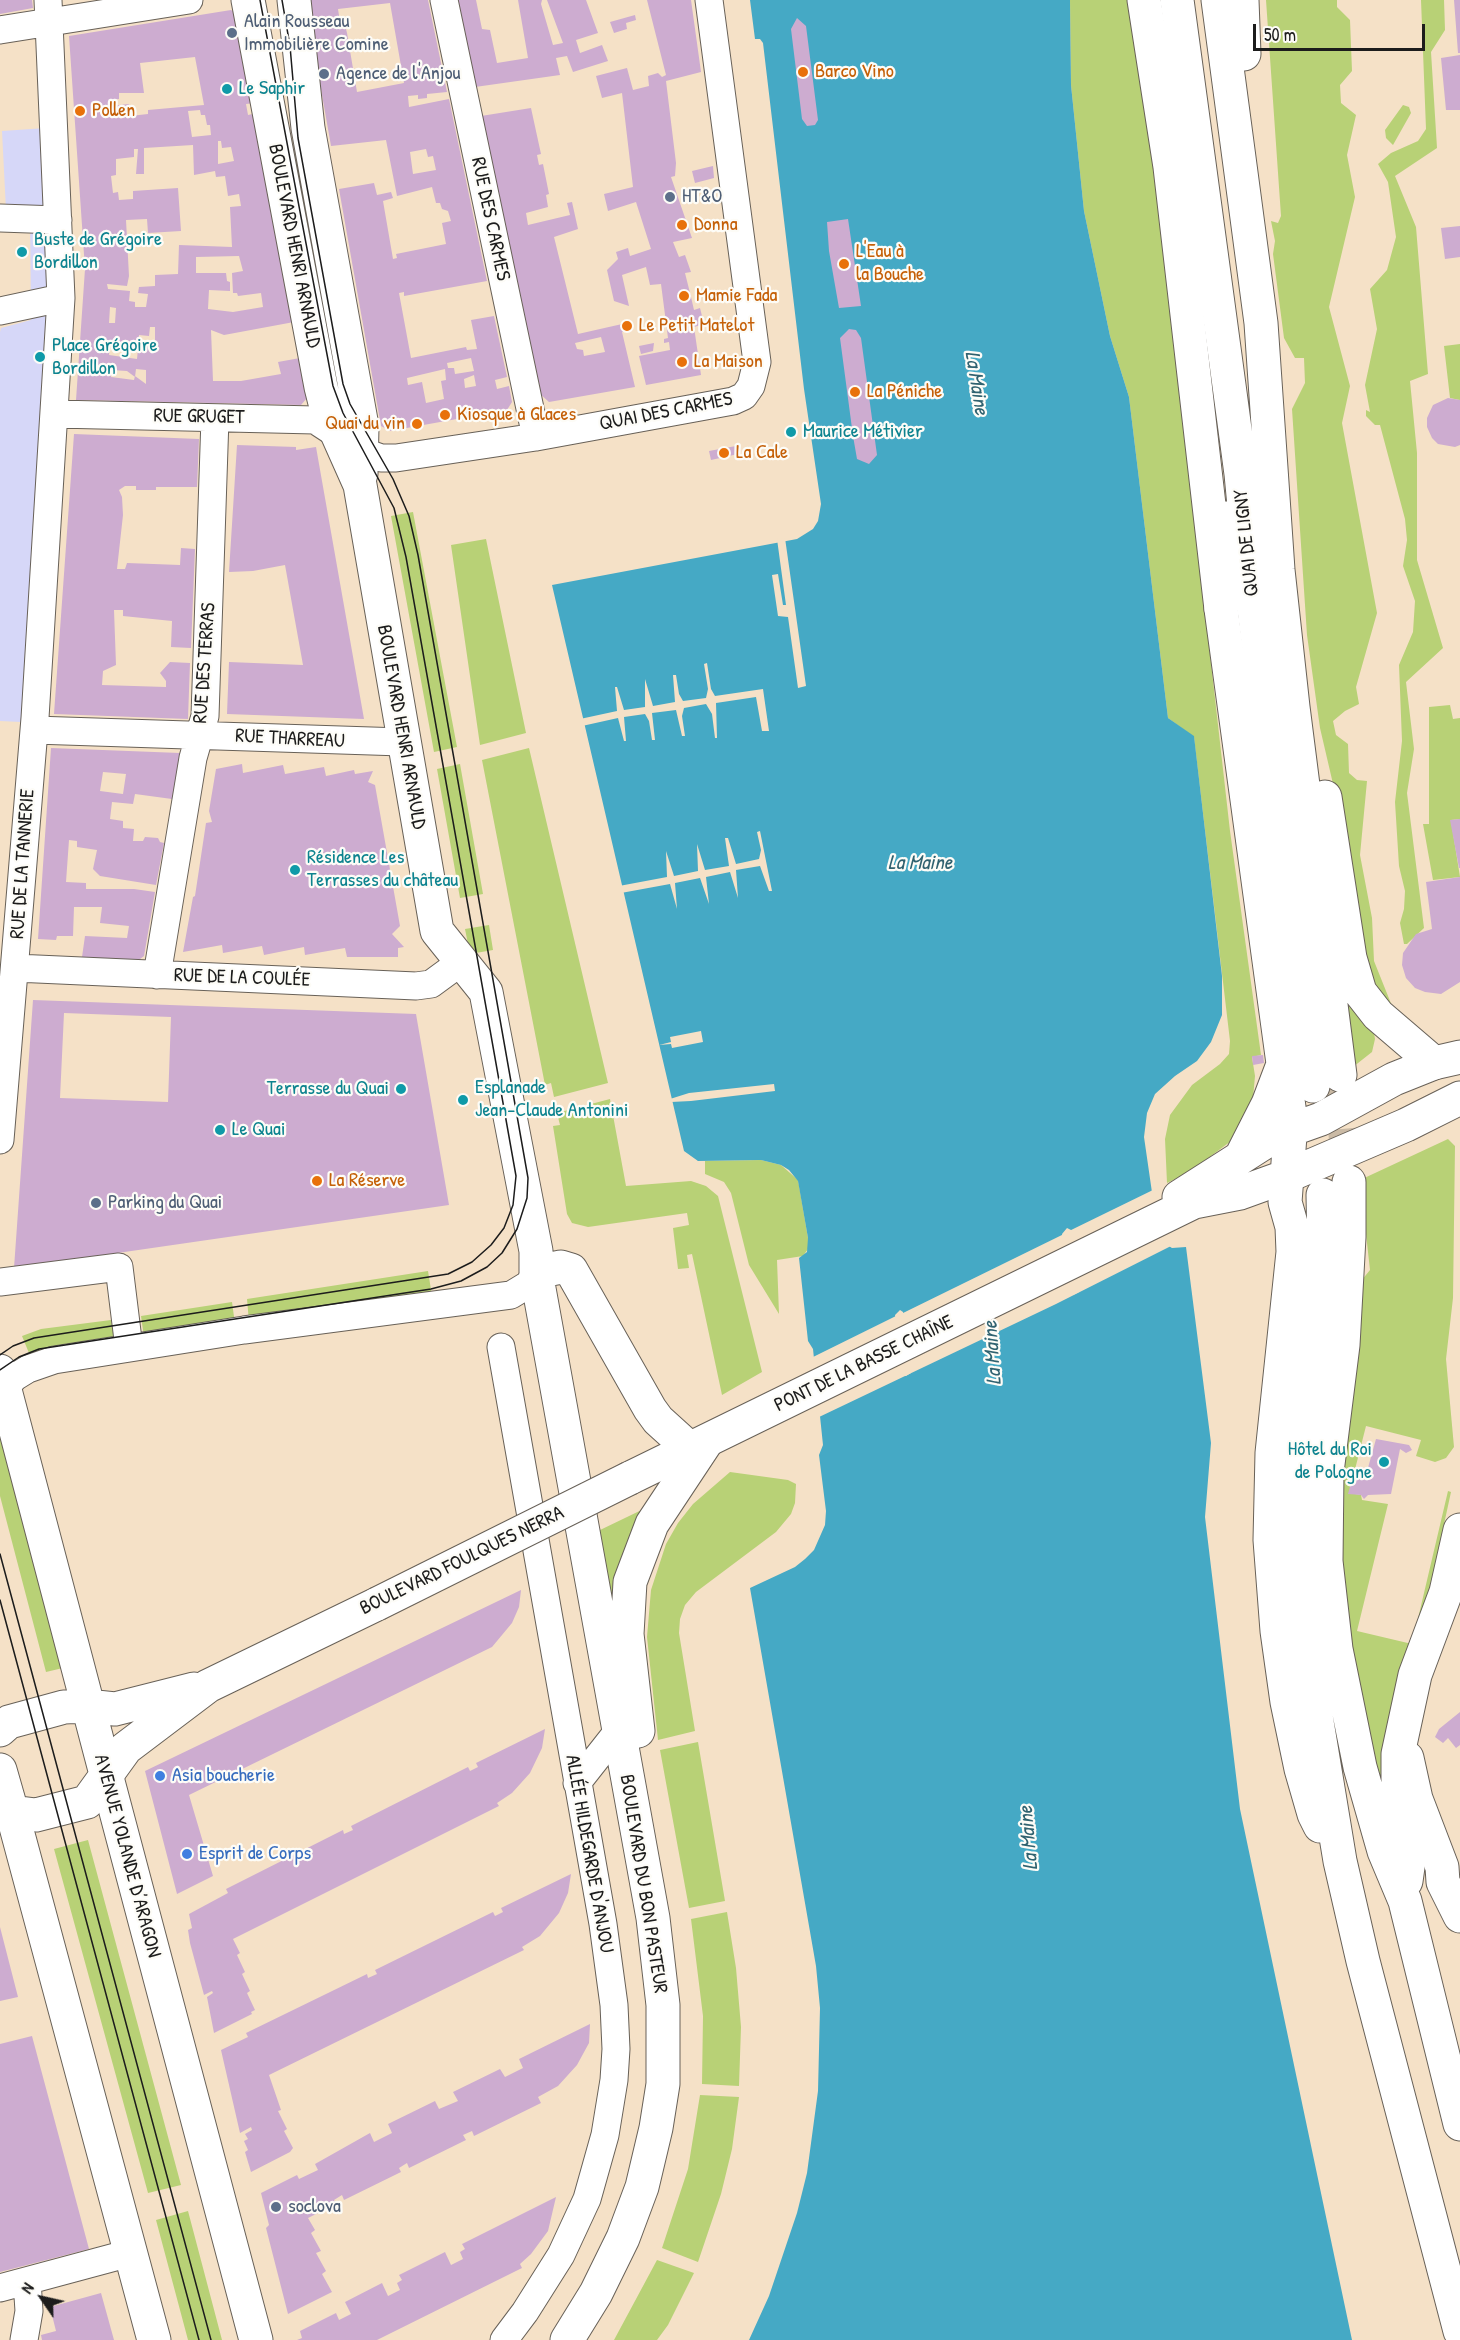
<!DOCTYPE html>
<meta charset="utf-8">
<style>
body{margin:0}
#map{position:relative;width:1460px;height:2340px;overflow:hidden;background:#f5e1c7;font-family:"Patrick Hand",sans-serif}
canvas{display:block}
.north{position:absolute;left:12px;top:2268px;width:60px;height:60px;-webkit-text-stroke:4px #fdfcf7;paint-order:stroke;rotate:304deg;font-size:16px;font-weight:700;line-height:24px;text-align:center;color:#1c1c1c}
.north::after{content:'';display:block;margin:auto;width:21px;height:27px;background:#1c1c1c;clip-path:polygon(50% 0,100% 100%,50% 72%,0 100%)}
.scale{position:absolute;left:1253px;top:24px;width:172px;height:27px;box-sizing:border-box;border:3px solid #1c1c1c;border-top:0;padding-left:8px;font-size:18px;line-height:21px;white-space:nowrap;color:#1c1c1c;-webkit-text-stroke:4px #fdfcf7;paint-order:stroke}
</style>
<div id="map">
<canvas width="1460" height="2340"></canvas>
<div class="north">N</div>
<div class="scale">50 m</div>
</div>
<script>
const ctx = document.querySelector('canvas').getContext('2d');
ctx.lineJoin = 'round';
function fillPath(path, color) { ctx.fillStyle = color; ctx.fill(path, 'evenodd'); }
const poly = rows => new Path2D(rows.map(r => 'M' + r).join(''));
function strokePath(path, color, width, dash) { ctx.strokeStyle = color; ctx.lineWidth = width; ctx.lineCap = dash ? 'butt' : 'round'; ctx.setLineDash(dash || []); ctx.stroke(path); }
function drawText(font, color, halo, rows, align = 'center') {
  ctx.font = font + ' "Patrick Hand",sans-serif'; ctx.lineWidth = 4.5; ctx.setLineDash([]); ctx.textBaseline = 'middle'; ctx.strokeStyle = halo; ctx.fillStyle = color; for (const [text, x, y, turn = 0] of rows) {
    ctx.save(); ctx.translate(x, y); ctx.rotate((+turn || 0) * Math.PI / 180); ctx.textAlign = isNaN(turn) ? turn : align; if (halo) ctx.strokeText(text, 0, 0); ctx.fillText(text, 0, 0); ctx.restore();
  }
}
const built = poly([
 [46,128,53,203,44,399,21,722,0,721,0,332,1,328,31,320,30,210,6,210,2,131]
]);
const green = poly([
 [1070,0,1128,0,1151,132,1230,831,1261,1055,1252,1057,1255,1076,1253,1098,1231,1141,1203,1162,1204,1165,1167,1183,1165,1139,1170,1115,1192,1085,1220,1064,1229,1054,1230,1041,1194,737,1168,718,1129,397,1110,336,1084,211,1071,85],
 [1266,0,1337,0,1337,7,1350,20,1352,71,1340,85,1341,103,1356,115,1347,155,1355,197,1329,307,1350,386,1342,423,1377,613,1356,687,1359,704,1345,711,1333,721,1336,735,1348,744,1349,773,1357,780,1367,781,1360,855,1372,918,1374,961,1394,1011,1369,988,1337,801,1320,728,1307,635,1292,409,1305,383,1304,358,1295,358,1284,338,1273,254,1275,241,1271,221,1278,223,1281,216],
 [1421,0,1444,0,1445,30,1431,52,1437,148,1395,176,1416,227,1428,374,1410,381,1417,453,1417,560,1443,648,1406,682,1414,749,1407,793,1424,928,1407,944,1404,944,1400,923,1404,909,1405,891,1399,866,1395,802,1402,741,1399,665,1413,632,1415,601,1403,566,1407,540,1405,519,1380,425,1375,425,1366,416,1366,410,1370,412,1365,385,1377,329,1370,289,1387,270,1396,237,1388,182,1378,164,1391,153,1418,141,1426,129],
 [1403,105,1409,107,1411,113,1393,145,1386,138,1385,130],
 [1460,344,1460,400,1450,398,1444,346],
 [413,512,457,747,434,752,391,516],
 [486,539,526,733,480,745,451,545],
 [1450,705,1453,719,1460,718,1460,819,1451,820,1460,877,1433,880,1423,824,1429,824,1429,707],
 [529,748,608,1083,554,1097,551,1083,545,1085,482,760],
 [460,764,483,894,460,898,437,769],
 [489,925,493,950,470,954,465,929],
 [1346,989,1374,1033,1375,1039,1372,1052,1353,1067],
 [610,1099,626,1186,691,1181,706,1186,718,1196,762,1372,722,1395,692,1254,687,1255,689,1268,678,1269,673,1228,689,1225,687,1213,588,1227,572,1223,567,1214,553,1126,560,1125,557,1113],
 [1448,1139,1455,1146,1453,1298,1446,1359,1454,1447,1446,1458,1435,1462,1416,1456,1421,1440,1366,1426,1349,1493,1361,1495,1362,1500,1388,1504,1357,1631,1412,1644,1448,1491,1451,1492,1441,1538,1444,1553,1385,1799,1369,1740,1342,1598,1341,1494,1361,1281,1370,1270,1360,1180],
 [761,1160,781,1165,798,1180,808,1238,808,1249,803,1256,777,1260,779,1314,749,1265,731,1193,724,1182,705,1174,705,1161],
 [428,1271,432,1296,249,1322,247,1299],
 [232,1302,235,1324,144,1337,141,1316],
 [111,1320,115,1342,31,1358,22,1336,41,1329],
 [0,1423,67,1667,46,1672,0,1496],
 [730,1472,788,1480,796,1484,795,1503,791,1514,776,1532,696,1592,685,1605,680,1619,679,1633,695,1731,658,1740,647,1637,651,1590,666,1544,678,1523,693,1504],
 [654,1504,619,1646,598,1531],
 [698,1742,725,1901,689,1908,660,1750],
 [88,1840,181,2185,148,2193,54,1849],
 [727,1912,736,1968,741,2027,739,2086,702,2084,703,2016,691,1919],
 [700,2095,739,2097,732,2149,721,2194,698,2262,662,2248,688,2169],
 [188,2211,222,2340,188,2340,156,2220],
 [657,2260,694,2273,668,2325,657,2340,614,2340]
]);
const water = poly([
 [750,0,1070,0,1071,85,1084,211,1110,336,1129,397,1168,718,1194,736,1222,976,1222,1015,1211,1042,1197,1061,1175,1076,1155,1094,1147,1113,1144,1137,1158,1234,1161,1241,1172,1248,1186,1247,1211,1443,1205,1517,1240,1809,1352,2340,749,2340,769,2296,797,2213,807,2173,818,2091,820,2008,816,1966,750,1588,795,1567,805,1559,814,1550,825,1525,826,1511,819,1455,823,1445,813,1349,808,1341,799,1258,807,1252,808,1238,798,1181,789,1170,781,1165,761,1160,698,1161,684,1151,552,585,797,539,813,529,818,521,821,504,804,389,763,43,760,39,755,39],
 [1067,1228,1071,1230,1079,1292,1073,1295,1070,1294,1062,1234],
 [900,1310,903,1312,911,1373,906,1376,903,1376,895,1315]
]);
const pier = poly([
 [785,538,806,686,798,688,788,617,778,616,772,575,778,574,783,605,786,605,777,539],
 [707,663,711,689,715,696,763,689,769,731,762,731,756,697,716,703,717,738,715,738,712,714,706,704,684,708,682,716,685,736,682,736,676,710,652,713,655,740,652,740,649,721,645,714,624,717,626,741,624,741,618,718,582,726,580,719,617,711,615,687,617,687,624,710,645,707,645,679,653,706,675,702,673,675,676,675,679,694,683,701,706,698,708,689,704,664],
 [760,831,772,891,769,891,760,866,736,870,738,898,730,872,706,877,709,904,700,878,675,883,677,909,670,884,621,893,619,886,667,877,666,851,674,876,698,871,697,844,705,870,729,866,725,838,728,838,736,864,759,859,761,850,757,832],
 [701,1031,703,1042,672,1048,671,1044,659,1045,671,1042,670,1037],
 [774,1084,775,1091,691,1101,671,1102,670,1099,689,1093],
 [1155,1189,1161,1233,1164,1239,1173,1245,1056,1304,817,1418,811,1358,898,1315,906,1373,908,1373,901,1314,1066,1233,1073,1292,1076,1292,1067,1232]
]);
const building = poly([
 [0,0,32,0,33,8,0,14],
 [309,0,428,0,447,92,427,94,427,98,418,99,418,95,408,96,409,107,449,99,487,281,404,296,404,292,399,293,411,358,466,347,467,350,477,349,471,320,494,316,507,377,495,380,497,389,509,386,512,402,507,410,390,431,381,426,339,189,374,183,377,195,391,192,393,198,383,201,393,259,397,258,396,254,446,244,442,223,451,221,448,211,442,209,440,203,436,203,432,187,397,196,386,140,331,146,306,4],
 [390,3,404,83,357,92,347,33,344,21,340,22,338,9],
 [426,149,428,157,433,156,436,170,413,174,410,152],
 [471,358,474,371,455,374,454,368,448,368,447,363],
 [445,369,446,380,441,381,444,399,426,403,422,382,408,385,407,378],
 [474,375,476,386,465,388,464,379],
 [456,0,476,0,482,29,490,30,497,63,528,58,518,0,542,0,541,4,553,45,563,43,547,0,586,0,598,33,576,40,580,53,602,45,608,61,573,72,567,56,556,58,560,75,475,87],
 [647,0,691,0,701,72,666,81,676,163,675,176,671,177,692,238,673,242,679,257,685,255,691,272,685,273,691,297,694,310,700,308,704,324,694,327,701,375,646,385,639,356,670,350,669,342,664,343,664,339,668,338,661,284,650,285,646,267,622,275,629,306,614,301,607,270,618,259,616,252,628,248,630,256,651,249,636,202,608,211,604,194,633,187,622,93,602,98,596,76,627,68,633,90,649,86,648,76,658,73,662,77,666,75],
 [1454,0,1460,0,1460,53,1458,53],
 [231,10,240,16,255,103,246,104,248,115,257,113,294,322,224,335,211,330,213,381,241,381,281,374,278,362,300,358,307,398,301,405,76,400,85,269,69,36],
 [195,57,204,105,148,110,148,114,130,116,129,104,110,106,110,100,119,99,119,93,144,93,140,63],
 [200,110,201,115,205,115,207,125,210,125,211,135,192,137,188,111],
 [218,141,221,141,222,148,231,147,234,161,218,164],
 [193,145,194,175,215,171,216,177,225,176,228,196,239,194,241,206,230,207,232,247,179,245,178,274,155,275,155,286,139,287,138,293,148,294,146,307,135,307,135,302,129,301,130,291,108,289,107,284,127,286,129,276,126,220,147,219,148,233,181,231,178,188,133,191,133,199,119,200,118,192,113,193,111,176,116,175,116,159,134,157,134,149,138,149,136,174,144,174,144,148],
 [239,256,243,271,232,273,233,293,237,293,238,296,261,293,263,307,233,312,208,309,209,290,230,291,230,282,227,281,226,273,196,273,196,257],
 [110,307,116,308,115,323,109,323],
 [150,327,155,327,155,344,139,343,139,335,149,336],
 [110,344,138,349,137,359,109,355],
 [136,369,146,370,146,384,135,376,134,380,111,377,111,370,127,371,135,377],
 [635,15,636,20,626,23,627,29,614,33,610,22],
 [797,18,806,26,818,120,815,125,807,126,802,119,791,29],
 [1460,55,1460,110,1446,110,1441,58],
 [531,108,541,154,537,155,539,165,543,164,549,194,546,195,548,207,526,213,528,225,570,215,567,203,572,202,578,229,554,237,578,334,631,322,633,330,622,332,635,387,549,402,539,393,481,116],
 [601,337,605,352,584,356,583,350,577,349,575,343],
 [713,166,714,178,695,183,692,171],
 [848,219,861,306,839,308,829,251,827,222],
 [1460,226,1460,257,1445,259,1441,228],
 [849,329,856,330,861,338,877,455,869,464,857,459,853,436,840,338],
 [654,343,653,351,641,354,639,346],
 [1448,398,1460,400,1460,445,1455,447,1438,444,1432,438,1427,427,1427,418,1433,405],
 [74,434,199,439,197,487,156,487,156,490,136,490,136,486,125,486,119,490,122,497,123,515,117,569,125,569,127,563,180,565,181,548,195,549,191,648,171,647,172,621,123,616,123,610,114,610,116,665,103,671,102,685,166,687,166,681,160,673,170,662,190,663,188,719,54,714],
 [237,445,296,447,296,450,316,447,364,719,227,714,229,662,303,665,285,565,253,571,229,572],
 [736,446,738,454,711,460,709,451],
 [51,748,180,753,172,799,135,794,133,804,112,802,110,819,123,821,123,828,134,829,133,841,143,841,145,837,158,838,160,842,164,843,156,885,100,876,93,869,97,850,77,847,77,841,69,840,66,882,86,883,86,889,134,889,155,892,144,956,136,962,82,957,85,936,127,938,129,926,100,923,102,907,74,907,73,936,57,936,56,940,38,939],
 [103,772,126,774,123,794,100,791],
 [242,764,243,773,283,765,285,774,324,767,326,776,354,770,355,774,373,771,368,782,375,785,400,926,392,934,404,947,398,948,398,957,347,957,345,948,305,955,304,947,264,955,262,946,223,953,222,945,183,952,193,897,195,896,206,823,212,822,209,811,216,769],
 [1460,819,1460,868,1459,868,1450,820],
 [1460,877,1460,982,1441,994,1425,992,1415,988,1406,978,1402,965,1403,953,1416,934,1432,929,1426,882],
 [33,1000,416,1014,449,1205,14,1268],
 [64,1013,171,1017,168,1102,60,1098],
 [1263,1055,1264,1063,1253,1065,1252,1056],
 [1376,1439,1409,1445,1412,1450,1406,1453,1400,1449,1391,1494,1368,1495,1364,1499,1361,1495,1348,1494,1354,1472,1366,1475],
 [521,1590,519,1607,512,1623,492,1647,189,1795,213,1876,177,1894,145,1771],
 [1460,1712,1460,1745,1456,1748,1448,1738,1443,1743,1435,1737,1439,1729],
 [545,1729,542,1748,530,1773,512,1793,497,1803,499,1806,233,1939,240,1953,237,1955,245,1972,242,1974,250,1991,247,1993,255,2010,251,2012,252,2014,214,2033,207,1997,213,1993,212,1991,204,1995,190,1943,188,1930,192,1928,189,1914,228,1893,226,1889,343,1830,344,1834,353,1830,351,1826,468,1767,470,1771,478,1767,476,1763],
 [571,1874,568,1893,559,1913,540,1936,522,1947,524,1950,269,2075,281,2110,278,2111,287,2129,284,2131,293,2148,290,2152,251,2172,245,2152,248,2150,244,2141,248,2139,245,2134,252,2130,251,2127,240,2133,221,2050,248,2037,246,2033,367,1974,368,1978,377,1974,375,1970,493,1912,495,1916,503,1912,501,1908],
 [0,1927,18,1997,0,2001],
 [590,2024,589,2043,577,2065,558,2086,538,2097,541,2103,474,2136,472,2131,463,2135,466,2140,409,2168,407,2163,399,2168,401,2172,344,2200,342,2195,334,2200,336,2204,308,2218,315,2230,311,2233,321,2251,316,2253,326,2271,322,2274,332,2292,288,2314,266,2228,269,2225,261,2193,297,2175,299,2179,318,2170,315,2164,370,2133,374,2142,392,2133,388,2124,435,2101,439,2109,458,2101,453,2092,500,2069,505,2077,523,2068,519,2059],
 [32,2036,89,2249,0,2272,0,2044],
 [556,2197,548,2231,531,2254,520,2264,522,2268,377,2340,297,2340,302,2338,300,2331,336,2313,339,2320,351,2314,345,2302,382,2283,388,2296,400,2290,397,2283,402,2280,399,2275,445,2252,451,2265,463,2259,460,2252,465,2249,462,2244],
 [101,2293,114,2340,42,2340,41,2335,56,2331,50,2307]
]);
const trunkTunnel = poly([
 [1340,1080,1349,1178]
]);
const minor = poly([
 [444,0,536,437],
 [0,30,189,0],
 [0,218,58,220],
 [0,311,61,298],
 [56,414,315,420,364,452,381,458,396,458,536,437,733,401,744,396,751,386,757,362,709,0],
 [34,730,402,742],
 [15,968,416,986,431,984,461,962],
 [157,975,193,758,205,716,215,418],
 [0,1140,35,718,61,298,48,0],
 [0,1282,119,1267,129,1348],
 [501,1347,603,1924,614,2005,616,2049,614,2080,605,2135,587,2199,561,2255,525,2312,504,2340],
 [4,1388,15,1377,28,1369,54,1360,244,1330,511,1295,529,1284,536,1272],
 [577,1783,618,1731],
 [0,2288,130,2253],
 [24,2340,29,2311,27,2281]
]);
const tertiary = poly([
 [248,0,321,387,327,411,360,485,437,931,486,992,536,1251,536,1272,653,1918,663,2005,663,2084,656,2128,642,2187,623,2238,596,2293,567,2340],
 [294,0,308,128,362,426,361,474],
 [536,1272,561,1267,571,1270,650,1409,658,1420,690,1449],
 [638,1731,627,1634,630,1582,652,1524,707,1441],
 [1407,1758,1416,1799,1442,1867,1443,1882,1460,1916],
 [106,1774,256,2340],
 [12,1812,154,2340]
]);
const secondary = poly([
 [1144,0,1170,167,1221,609,1291,1122,1287,1176],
 [1241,1157,1268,1104,1282,1067],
 [1179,1197,1276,1135,1321,1119,1394,1079,1434,1063,1460,1057],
 [0,1371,106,1774],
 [630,1478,1194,1202,1240,1193,1287,1176,1406,1125,1460,1098],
 [0,1730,9,1722,64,1707,87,1706,115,1709,194,1689],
 [0,1770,12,1812,36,1815,87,1802,126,1748,208,1686,377,1604]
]);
const trunk = poly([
 [1177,0,1241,474,1253,601,1313,1086],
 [1218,0,1261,323,1278,570,1293,707,1340,1075],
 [1242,0,1244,54],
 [1221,609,1227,556,1226,518],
 [1325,797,1350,958,1360,992,1378,1015,1434,1063],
 [1287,1176,1285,1202,1292,1227,1293,1252,1272,1453,1270,1540,1277,1631,1287,1702,1301,1769,1314,1814,1320,1826],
 [1349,1182,1349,1237,1343,1345,1327,1472,1326,1561,1336,1649,1360,1767,1384,1851,1405,1901,1460,2124],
 [1323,1195,1324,1247,1299,1468,1296,1558,1303,1637,1340,1861,1363,1961,1460,2331],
 [1406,1881,1408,1867,1398,1787,1398,1754,1415,1675,1446,1592,1460,1530]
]);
const tram = poly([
 [0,1355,13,1346,34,1338,448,1274,472,1262,491,1245,504,1228,513,1205,516,1176,406,557,394,508,343,413,333,386,260,0],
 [0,1370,19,1357,39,1349,431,1289,461,1281,487,1267,502,1253,517,1229,527,1198,528,1178,418,555,409,516,393,479,350,404,343,384,298,138,290,46,282,0],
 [0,1554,211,2340],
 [0,1600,199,2340]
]);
const secondaryBridge = poly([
 [377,1604,630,1478]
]);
const markers = [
 [232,33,6,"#5c6f8a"],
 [803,72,6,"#e8710a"],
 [324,74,6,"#5c6f8a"],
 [227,89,6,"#0f9aa8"],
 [80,111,6,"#e8710a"],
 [670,197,6,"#5c6f8a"],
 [682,225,6,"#e8710a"],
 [22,252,6,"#0f9aa8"],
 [844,264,6,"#e8710a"],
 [684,296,6,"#e8710a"],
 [627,326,6,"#e8710a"],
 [40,357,6,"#0f9aa8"],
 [682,362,6,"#e8710a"],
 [855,392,6,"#e8710a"],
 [445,415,6,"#e8710a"],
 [417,424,6,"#e8710a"],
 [791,432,6,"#0f9aa8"],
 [724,453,6,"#e8710a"],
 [295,870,6,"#0f9aa8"],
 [401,1089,6,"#0f9aa8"],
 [463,1100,6,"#0f9aa8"],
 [220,1130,6,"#0f9aa8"],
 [317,1181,6,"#e8710a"],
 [96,1203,6,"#5c6f8a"],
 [1384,1462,6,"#0f9aa8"],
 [160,1776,6,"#3f7fe0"],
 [187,1854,6,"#3f7fe0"],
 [276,2207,6,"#5c6f8a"]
];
const serviceNames = [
 ["Alain Rousseau",244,22],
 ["Immobilière Comine",244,45],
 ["Agence de l'Anjou",336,74],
 ["HT&O",682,197],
 ["Parking du Quai",108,1203],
 ["soclova",288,2207]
];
const foodNames = [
 ["Barco Vino",815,72],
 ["Pollen",92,111],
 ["Donna",694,225],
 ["L'Eau à",856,252],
 ["la Bouche",856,275],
 ["Mamie Fada",696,296],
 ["Le Petit Matelot",639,326],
 ["La Maison",694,362],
 ["La Péniche",867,392],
 ["Kiosque à Glaces",457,415],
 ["Quai du vin",405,424,"right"],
 ["La Cale",736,453],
 ["La Réserve",329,1181]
];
const cultureNames = [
 ["Le Saphir",239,89],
 ["Buste de Grégoire",34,240],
 ["Bordillon",34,263],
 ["Place Grégoire",52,346],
 ["Bordillon",52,369],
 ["Maurice Métivier",803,432],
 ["Résidence Les",307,858],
 ["Terrasses du château",307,881],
 ["Esplanade",475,1088],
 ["Jean-Claude Antonini",475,1111],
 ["Terrasse du Quai",389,1089,"right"],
 ["Le Quai",232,1130],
 ["Hôtel du Roi",1372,1450,"right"],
 ["de Pologne",1372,1473,"right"]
];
const streetNames = [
 ["RUE DES CARMES",490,219,78],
 ["BOULEVARD HENRI ARNAULD",294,246,79],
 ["QUAI DES CARMES",666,412,-11],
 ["RUE GRUGET",199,417,1],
 ["QUAI DE LIGNY",1247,543,-96],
 ["RUE DES TERRAS",205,663,-86],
 ["BOULEVARD HENRI ARNAULD",401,727,80],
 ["RUE THARREAU",290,739,3],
 ["RUE DE LA TANNERIE",23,864,-86],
 ["RUE DE LA COULÉE",242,978,2],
 ["PONT DE LA BASSE CHAÎNE",864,1364,-26],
 ["BOULEVARD FOULQUES NERRA",462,1561,-26],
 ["ALLÉE HILDEGARDE D'ANJOU",589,1854,80],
 ["AVENUE YOLANDE D’ARAGON",127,1856,75],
 ["BOULEVARD DU BON PASTEUR",643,1884,81]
];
const shopNames = [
 ["Asia boucherie",172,1776],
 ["Esprit de Corps",199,1854]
];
const waterNames = [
 ["La Maine",976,383,81],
 ["La Maine",920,863],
 ["La Maine",993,1353,-94],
 ["La Maine",1029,1838,-95]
];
fillPath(built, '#d6d7f8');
fillPath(green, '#b8d176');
fillPath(water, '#45a9c5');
fillPath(pier, '#f5e1c7');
fillPath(building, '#cdacd0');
strokePath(trunkTunnel, '#cabaa5', 33, [33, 16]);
strokePath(minor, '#686158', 29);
strokePath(tertiary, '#686158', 35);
strokePath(secondary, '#686158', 35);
strokePath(trunk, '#686158', 35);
strokePath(minor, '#fff', 27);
strokePath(tertiary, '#fff', 33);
strokePath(secondary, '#fff', 33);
strokePath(trunk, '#fff', 33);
strokePath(tram, '#1c1c1c', 1.5);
strokePath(secondaryBridge, '#686158', 35, []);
strokePath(secondaryBridge, '#fff', 33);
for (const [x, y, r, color] of markers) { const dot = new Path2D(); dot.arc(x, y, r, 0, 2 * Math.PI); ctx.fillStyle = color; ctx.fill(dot); strokePath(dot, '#fdfcf7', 2); }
drawText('20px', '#4e5e75', '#fdfcf7', serviceNames, 'left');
drawText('20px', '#c56008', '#fdfcf7', foodNames, 'left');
drawText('20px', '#0d838f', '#fdfcf7', cultureNames, 'left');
drawText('20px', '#1c1c1c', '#fdfcf7', streetNames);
drawText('20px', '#366cbe', '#fdfcf7', shopNames, 'left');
drawText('italic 21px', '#306270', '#fdfcf7', waterNames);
</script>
